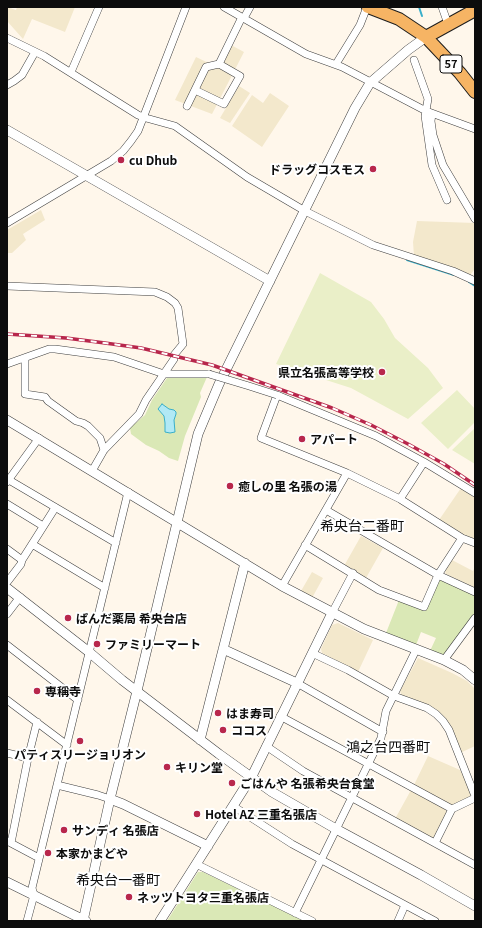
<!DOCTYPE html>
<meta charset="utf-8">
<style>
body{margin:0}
#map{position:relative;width:482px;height:928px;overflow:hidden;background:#fff7eb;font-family:Georgia,serif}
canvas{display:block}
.frame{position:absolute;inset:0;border:8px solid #0c0c0c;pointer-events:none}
</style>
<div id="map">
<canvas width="482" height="928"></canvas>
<div class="frame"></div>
</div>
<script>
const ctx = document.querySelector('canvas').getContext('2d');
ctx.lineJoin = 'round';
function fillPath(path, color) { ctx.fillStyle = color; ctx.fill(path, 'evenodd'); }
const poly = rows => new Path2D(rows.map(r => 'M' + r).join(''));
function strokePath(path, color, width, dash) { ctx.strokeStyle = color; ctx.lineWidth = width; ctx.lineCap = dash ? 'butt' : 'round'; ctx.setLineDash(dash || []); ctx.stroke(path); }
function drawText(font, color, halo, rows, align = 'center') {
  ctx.font = font + ' Georgia,"Noto Sans JP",serif'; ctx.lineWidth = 4; ctx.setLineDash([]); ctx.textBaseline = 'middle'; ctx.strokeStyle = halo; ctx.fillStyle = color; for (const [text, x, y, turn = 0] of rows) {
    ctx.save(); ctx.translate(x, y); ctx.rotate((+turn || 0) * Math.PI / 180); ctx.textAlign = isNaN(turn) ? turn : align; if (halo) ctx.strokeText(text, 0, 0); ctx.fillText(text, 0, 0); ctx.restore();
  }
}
const farmland = poly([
 [7,7,16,10,17,7,75,7,65,32,32,19,23,39,7,21],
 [231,45,244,52,212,114,175,100,196,57,219,68],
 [239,86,250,93,230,123,220,118],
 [270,93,289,106,262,147,232,126,252,95,263,103],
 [41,210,45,220,23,234,26,240,12,253,7,253,7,230],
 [417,221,475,223,475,269,470,275,414,256,413,242],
 [461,488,475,498,475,540,464,536,439,520],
 [361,536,383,548,366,578,344,566],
 [452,560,473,571,475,567,475,588,446,574,445,570],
 [312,572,323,578,312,598,301,591],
 [338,623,373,640,358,672,322,653,321,649,332,625],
 [418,658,452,673,467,681,475,689,475,746,460,753,446,720,402,696,400,691],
 [428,756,460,770,462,773,471,793,470,798,454,805,451,805,414,785],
 [411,790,445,809,447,814,436,837,430,838,395,819]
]);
const green = poly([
 [207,377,200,393,201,397,185,436,178,461,169,458,159,451,146,445,131,434,130,428,145,415,152,400,167,378],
 [440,578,475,596,475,614,443,657,430,651,436,638,421,632,416,645,386,633,399,600,424,608],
 [198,872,203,872,305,921,167,921]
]);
const pitch = poly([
 [320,273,371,302,384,319,395,338,428,368,443,388,408,419,351,388,276,364],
 [457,390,475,409,475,422,448,449,421,423],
 [475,428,475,464,452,450]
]);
const water = poly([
 [162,404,169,409,174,410,176,412,176,414,174,420,175,432,170,433,165,432,165,423,164,416,158,409,162,404]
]);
const stream = poly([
 [419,7,422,16],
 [407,260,454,275],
 [469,282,475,286]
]);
const minor = poly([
 [224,7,306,54,342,67,426,111,475,129],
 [442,7,448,24],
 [244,18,250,7],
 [7,38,44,56,138,115,146,118,175,126,247,177,305,211,373,245,453,271,475,281],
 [414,60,428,99,425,116,432,165,447,200],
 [336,64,360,25,367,7],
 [71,72,99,7],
 [7,85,14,81,22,75,35,52],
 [195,90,224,104,240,76,219,64],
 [187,106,206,67,219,64,242,17],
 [432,114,431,121,433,135,443,165,475,219],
 [7,223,111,161,123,151,131,141,138,131,186,7],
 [7,286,155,292,167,297,175,303,178,308,183,344,174,355,174,359,146,400,139,414,104,450,92,471],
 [25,358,25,394,45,397,48,401,76,421,83,423,88,426,100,438,104,450],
 [7,364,49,349,55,349,114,357,164,374,209,374],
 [9,480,116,543],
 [7,482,39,438],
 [475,493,424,462,376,436,277,395,261,438,347,473,400,499,462,538,475,543],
 [400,499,424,462],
 [7,504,43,526],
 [326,510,438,575,475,592],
 [32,544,105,588],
 [305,545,379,590,424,607,438,575,462,538],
 [7,549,22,560],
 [8,581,21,564,22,560,55,508],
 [282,586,347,473],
 [332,613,353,573],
 [7,614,20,597],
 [7,645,78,700],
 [312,653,348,670,394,696,427,708,436,714,443,721,449,730,475,796],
 [444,660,475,618],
 [297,683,383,732],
 [7,700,67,745],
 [280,716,452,809],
 [266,746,303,771,475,865],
 [7,753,28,758],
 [57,785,98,795,110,799],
 [233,806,292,844,435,921],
 [7,841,39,858],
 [11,843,28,758,37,722],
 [435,843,452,809,475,798],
 [196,864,312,921],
 [295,913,381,738,386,711,416,650],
 [27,921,34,895,32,888,128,492],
 [398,921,405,905]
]);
const tertiary = poly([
 [7,130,270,281],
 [7,420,282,586,364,629,444,660,463,670,475,680],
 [7,588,89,652,122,680,219,754,272,792,336,829,421,875,475,906],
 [223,649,297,683],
 [200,740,245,563],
 [110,799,123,804,208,846],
 [7,882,86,921],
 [83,921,110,799,137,691,198,434,219,384,355,108,370,83,408,50,426,37],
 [160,921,252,776,332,613]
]);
const primary = poly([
 [368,7,399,19,426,37,460,73,475,92],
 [426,37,475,10]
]);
const rail = poly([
 [7,334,66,338,105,343,141,348,212,365,332,408,371,425,408,444,444,464,475,485]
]);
const minorBridge = poly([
 [209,374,249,386,277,395]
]);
const markers = [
 [121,160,4,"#b8274c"],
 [373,169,4,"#b8274c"],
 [382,372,4,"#b8274c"],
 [302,439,4,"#b8274c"],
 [230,486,4,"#b8274c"],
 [68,618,4,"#b8274c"],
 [97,644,4,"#b8274c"],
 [37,691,4,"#b8274c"],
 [218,713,4,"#b8274c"],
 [223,730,4,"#b8274c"],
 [80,741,4,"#b8274c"],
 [167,767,4,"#b8274c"],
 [232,783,4,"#b8274c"],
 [197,814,4,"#b8274c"],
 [64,830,4,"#b8274c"],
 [48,853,4,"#b8274c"],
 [129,897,4,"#b8274c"]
];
const shields = [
 [451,64,22]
];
const shieldNames = [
 ["57",451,64]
];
const poiNames = [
 ["cu Dhub",129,160],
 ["ドラッグコスモス",365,169,"right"],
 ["県立名張高等学校",374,372,"right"],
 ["アパート",310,439],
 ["癒しの里 名張の湯",238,486],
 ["ぱんだ薬局 希央台店",76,618],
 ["ファミリーマート",105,644],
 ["専稱寺",45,691],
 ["はま寿司",226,713],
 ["ココス",231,730],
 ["パティスリージョリオン",80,754,"center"],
 ["キリン堂",175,767],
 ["ごはんや 名張希央台食堂",240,783],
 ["Hotel AZ 三重名張店",205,814],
 ["サンディ 名張店",72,830],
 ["本家かまどや",56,853],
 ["ネッツトヨタ三重名張店",137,897]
];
const quarterNames = [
 ["希央台二番町",362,526],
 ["鴻之台四番町",388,747],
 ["希央台一番町",118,880]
];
fillPath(farmland, '#f3e8cc');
fillPath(green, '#dae8b6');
fillPath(pitch, '#eaefc8');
fillPath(water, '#b1e9f5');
strokePath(water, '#39afca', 1);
strokePath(stream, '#39afca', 2);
strokePath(minor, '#3f3f3f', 8);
strokePath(tertiary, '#3f3f3f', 10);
strokePath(primary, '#1d1d1d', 14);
strokePath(minor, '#fff', 7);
strokePath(tertiary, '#fff', 9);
strokePath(primary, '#f6b464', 12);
strokePath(rail, '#b8274c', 3.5);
strokePath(rail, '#fff', 2, [6]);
strokePath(minorBridge, '#3f3f3f', 8, []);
strokePath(minorBridge, '#fff', 7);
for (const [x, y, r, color] of markers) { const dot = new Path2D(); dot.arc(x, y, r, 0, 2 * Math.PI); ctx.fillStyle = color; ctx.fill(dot); strokePath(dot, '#fff', 1.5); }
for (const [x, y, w] of shields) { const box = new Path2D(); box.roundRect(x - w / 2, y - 9, w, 18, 3); ctx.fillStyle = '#fff'; ctx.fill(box); strokePath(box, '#0c0c0c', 1); }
drawText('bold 11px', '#0c0c0c', null, shieldNames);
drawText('bold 12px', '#0c0c0c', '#fff', poiNames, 'left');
drawText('14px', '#0c0c0c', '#fff', quarterNames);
</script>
